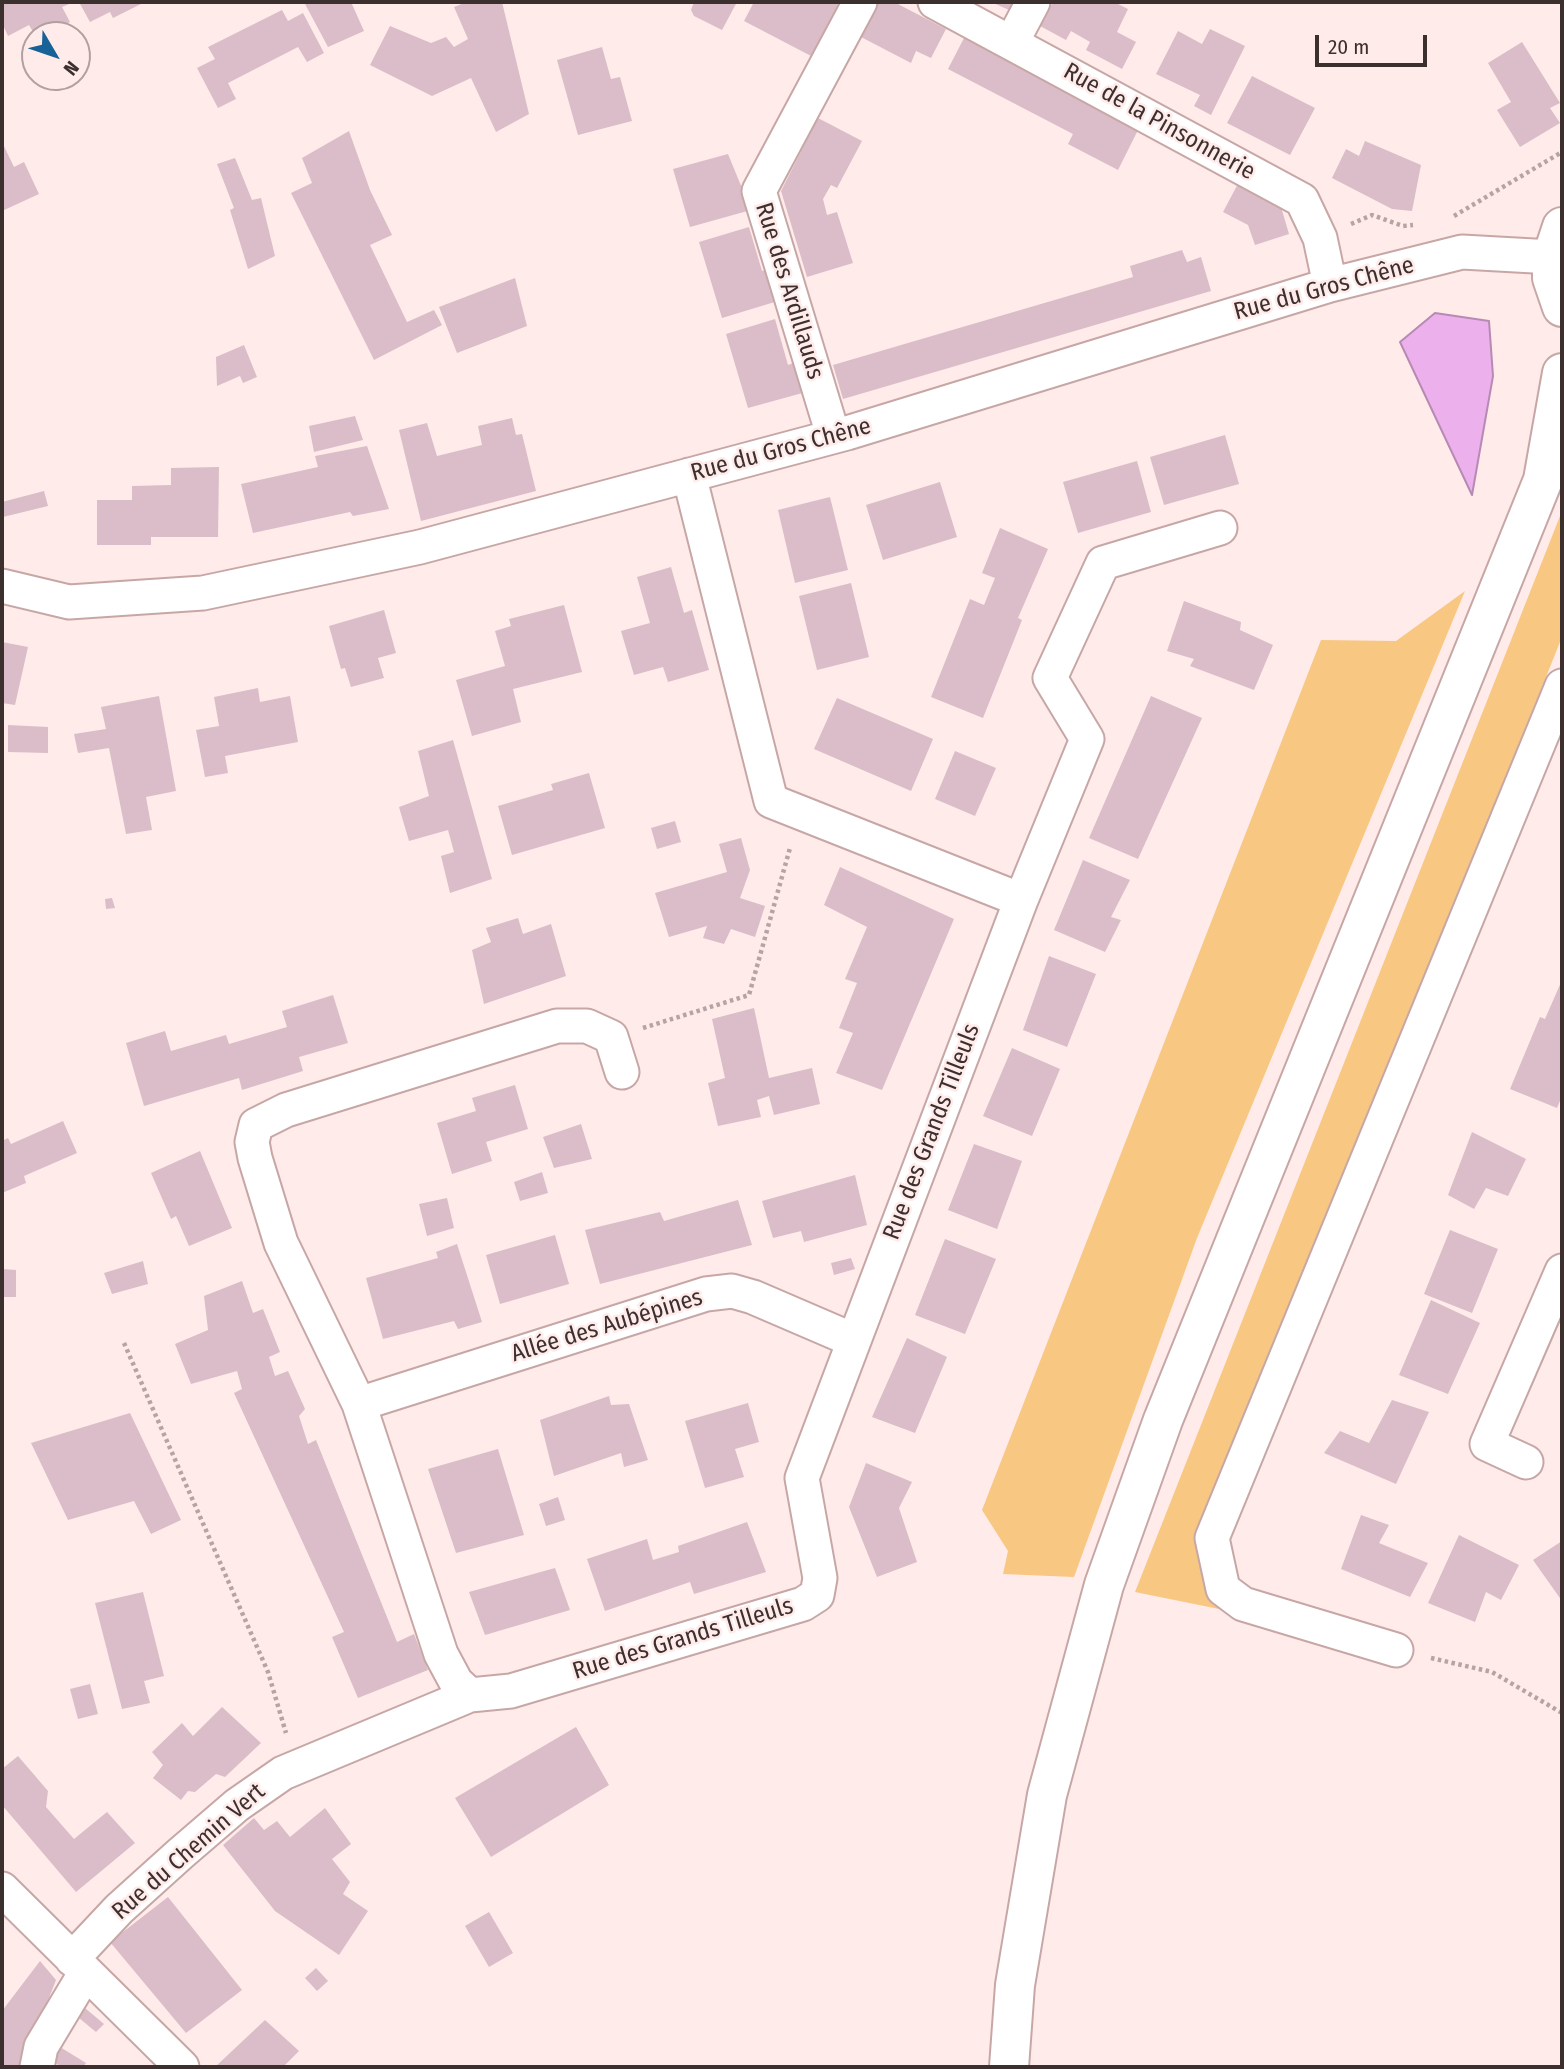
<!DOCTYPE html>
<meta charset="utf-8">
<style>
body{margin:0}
#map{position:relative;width:1564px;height:2069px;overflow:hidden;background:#ffebea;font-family:"Fira Sans Condensed",sans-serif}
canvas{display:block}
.frame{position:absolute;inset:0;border:4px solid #3c302f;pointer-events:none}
.north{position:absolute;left:21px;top:21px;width:70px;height:70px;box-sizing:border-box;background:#ffebea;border:2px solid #b1a09f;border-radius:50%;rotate:129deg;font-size:19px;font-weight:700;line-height:28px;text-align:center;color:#3c302f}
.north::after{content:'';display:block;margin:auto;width:24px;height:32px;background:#176296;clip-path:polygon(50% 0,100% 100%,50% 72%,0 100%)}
.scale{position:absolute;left:1315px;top:35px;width:112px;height:32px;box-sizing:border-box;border:4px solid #3c302f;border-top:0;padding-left:9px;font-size:21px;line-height:24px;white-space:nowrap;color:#3c302f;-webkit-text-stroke:5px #ffebea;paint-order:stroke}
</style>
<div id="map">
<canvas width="1564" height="2069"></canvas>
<div class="frame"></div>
<div class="north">N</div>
<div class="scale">20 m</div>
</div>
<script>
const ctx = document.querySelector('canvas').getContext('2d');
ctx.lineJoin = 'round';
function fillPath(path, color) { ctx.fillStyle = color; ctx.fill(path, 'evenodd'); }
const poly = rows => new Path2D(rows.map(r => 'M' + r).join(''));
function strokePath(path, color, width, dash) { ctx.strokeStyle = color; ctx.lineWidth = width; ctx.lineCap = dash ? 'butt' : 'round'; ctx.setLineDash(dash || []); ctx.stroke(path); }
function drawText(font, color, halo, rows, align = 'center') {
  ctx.font = font + ' "Fira Sans Condensed",sans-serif'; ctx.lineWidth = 5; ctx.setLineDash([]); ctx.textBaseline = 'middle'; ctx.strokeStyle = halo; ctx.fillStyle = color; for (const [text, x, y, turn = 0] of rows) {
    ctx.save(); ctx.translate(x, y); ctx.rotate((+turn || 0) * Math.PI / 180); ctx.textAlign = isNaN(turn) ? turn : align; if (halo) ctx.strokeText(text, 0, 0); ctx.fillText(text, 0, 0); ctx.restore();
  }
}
const green = poly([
 [1562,511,1562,637,1200,1541,1219,1609,1135,1592],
 [1465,591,1197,1238,1074,1577,1003,1574,1008,1551,982,1510,1321,640,1396,641]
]);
const water = poly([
 [1435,313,1489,321,1493,376,1472,495,1400,342,1435,313]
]);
const building = poly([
 [2,2,74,2,62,7,70,22,45,35,35,35,29,25,8,36,2,23],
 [79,2,145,2,113,18,110,12,90,22],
 [304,2,351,2,364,31,328,47],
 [467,2,502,2,529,114,496,132,471,78,432,96,370,65,390,26,431,43,446,37,454,47,468,39,454,7],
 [694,2,737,2,722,30,694,16,691,10],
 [754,2,833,2,839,5,813,57,744,21],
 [879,2,894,2,946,29,931,58,916,51,911,63,861,37],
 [991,2,1014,2,1009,10],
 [1053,2,1114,2,1128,9,1117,32,1136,42,1122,69,1086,50,1090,42,1071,31,1066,40,1040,26],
 [282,10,288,21,303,13,324,53,307,62,298,47,228,83,236,99,218,108,197,68,215,59,208,47],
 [1210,29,1245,46,1211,115,1194,106,1200,95,1156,74,1178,31,1202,44],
 [964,38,1139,128,1118,170,1068,144,1073,134,948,69],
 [1522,42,1560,103,1550,108,1560,123,1520,147,1497,110,1511,102,1488,63],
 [602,47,611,79,620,77,632,121,578,135,557,60],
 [1252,76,1315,108,1290,155,1227,123],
 [818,118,862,141,837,188,831,185,823,199,827,215,837,212,853,263,807,277,781,191],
 [349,131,370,190,392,235,370,245,407,322,434,310,442,325,374,360,291,193,312,183,302,158],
 [1365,141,1421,165,1412,211,1392,209,1332,178,1346,149,1359,156],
 [2,142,14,167,24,162,39,194,2,211],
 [728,154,751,210,690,227,673,169],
 [235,158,252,200,261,198,275,256,248,269,230,210,234,208,217,164],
 [1240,180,1279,200,1289,234,1255,245,1248,225,1223,212],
 [749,227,762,271,768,269,778,301,722,318,699,242],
 [1182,250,1187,262,1201,257,1211,291,843,399,833,365,1133,277,1130,266],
 [515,278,527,326,457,353,439,307],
 [775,319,788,365,796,362,806,392,748,408,726,334],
 [244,345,257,377,243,383,240,376,217,386,216,357],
 [355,416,363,440,314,452,309,426],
 [512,418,516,435,522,434,536,491,421,521,399,430,427,423,437,456,482,445,478,426],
 [1225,435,1239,484,1164,505,1150,457],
 [367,446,389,509,353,516,350,512,253,533,241,484,318,467,315,456],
 [1137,461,1151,512,1078,533,1063,482],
 [219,467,218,537,151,537,151,545,97,545,97,500,132,500,132,486,171,485,171,468],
 [940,482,957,537,883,560,866,505],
 [44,491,48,506,3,517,2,502],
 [830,497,848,570,795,583,778,510],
 [1000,528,1048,549,1018,618,1022,620,983,718,931,697,970,599,984,605,995,578,982,573],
 [671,567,684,613,692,610,709,670,668,682,663,667,634,675,621,631,650,623,637,577],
 [851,583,869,657,817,670,799,596],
 [1184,601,1241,622,1240,630,1273,645,1254,690,1190,666,1194,659,1167,651],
 [564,605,582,672,513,689,521,722,472,736,456,680,505,666,495,631,511,626,509,619],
 [384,610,396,653,378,658,384,678,351,687,345,668,341,669,329,626],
 [2,642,28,647,15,705,2,703],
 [258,688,260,702,290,696,298,742,225,756,228,773,205,777,196,730,219,726,214,697],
 [159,696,176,791,146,797,152,830,126,834,109,748,78,753,74,734,106,729,101,707],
 [1151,696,1202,718,1138,859,1089,838],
 [837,698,933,739,911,791,814,749],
 [8,725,48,727,48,753,8,752],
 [453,740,492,879,450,893,441,856,454,852,448,830,409,841,399,807,429,796,418,751],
 [955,751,996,768,975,816,935,799],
 [589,773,605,828,512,855,498,806,553,790,551,784],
 [675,821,681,842,657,849,651,828],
 [741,838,750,870,740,898,765,906,755,937,731,929,724,944,703,938,707,926,669,937,655,893,727,872,719,844],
 [1083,860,1130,880,1111,917,1121,920,1105,952,1054,930],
 [840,867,954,919,882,1090,836,1073,853,1033,839,1028,857,983,845,979,867,927,824,905],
 [112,898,115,908,106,909,105,899],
 [518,918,523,934,551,924,566,976,484,1004,472,950,491,942,486,928],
 [1049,956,1096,974,1067,1047,1023,1030],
 [1562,980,1562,1096,1557,1108,1510,1089,1540,1017,1545,1019],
 [333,995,348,1043,299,1057,303,1071,242,1090,239,1078,144,1106,126,1043,165,1031,171,1051,226,1035,229,1044,287,1027,282,1011],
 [754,1008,769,1078,812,1068,820,1104,774,1115,769,1096,757,1100,761,1117,718,1126,708,1083,725,1078,712,1019],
 [1012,1048,1060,1069,1032,1136,983,1116],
 [515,1085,528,1129,486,1142,492,1161,452,1174,437,1123,476,1111,472,1098],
 [63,1121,77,1153,24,1176,26,1183,2,1193,2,1141,8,1138,11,1144],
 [581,1124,592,1159,554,1168,543,1137],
 [1472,1132,1526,1159,1508,1196,1486,1188,1474,1209,1448,1195],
 [974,1144,1022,1161,997,1229,948,1210],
 [200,1151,232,1228,189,1246,176,1216,171,1219,151,1173],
 [542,1172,548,1193,520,1201,514,1182],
 [855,1175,867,1225,804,1242,801,1231,773,1238,762,1201],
 [447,1198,454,1228,427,1236,419,1204],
 [738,1200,752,1245,600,1284,585,1230,660,1212,664,1221],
 [1450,1230,1498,1249,1472,1313,1424,1294],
 [555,1235,569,1284,500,1304,486,1255],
 [945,1239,996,1259,965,1334,915,1315],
 [457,1244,482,1322,458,1329,454,1321,383,1339,366,1278,438,1258,436,1252],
 [851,1258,855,1269,834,1275,831,1263],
 [143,1261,148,1284,112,1294,104,1273],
 [2,1269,16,1270,16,1297,2,1297],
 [242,1281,253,1313,263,1309,280,1352,269,1357,275,1376,288,1371,305,1409,299,1416,308,1444,316,1440,397,1642,414,1634,428,1670,358,1698,332,1637,344,1632,234,1393,242,1389,237,1371,191,1384,175,1344,208,1330,204,1296],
 [1431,1300,1480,1323,1448,1394,1399,1375],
 [907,1338,947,1357,915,1433,872,1417],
 [609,1396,611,1405,629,1404,648,1460,624,1467,621,1453,554,1476,540,1420],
 [1392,1400,1429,1412,1396,1484,1324,1453,1340,1431,1369,1443],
 [748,1403,759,1442,735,1449,744,1477,705,1488,685,1421],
 [130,1413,181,1520,151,1534,134,1501,68,1520,31,1443],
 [498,1449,524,1535,456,1553,428,1469],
 [866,1463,912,1482,899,1508,917,1562,877,1577,849,1507],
 [558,1497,565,1520,546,1526,539,1504],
 [1361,1515,1389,1525,1379,1543,1428,1563,1410,1597,1341,1569],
 [747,1522,766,1572,694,1594,690,1582,605,1611,587,1559,647,1539,653,1560,679,1552,678,1546],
 [1459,1535,1519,1565,1501,1600,1486,1592,1475,1622,1428,1603],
 [1562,1541,1562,1601,1533,1560],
 [555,1568,570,1610,485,1635,469,1592],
 [143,1592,164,1676,144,1681,150,1703,122,1709,95,1603],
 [90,1684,98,1714,78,1719,70,1689],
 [222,1707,261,1743,225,1777,216,1774,195,1792,188,1791,181,1800,153,1778,163,1765,152,1752,182,1723,193,1736],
 [576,1727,609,1785,491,1857,455,1798],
 [18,1756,48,1791,46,1807,74,1839,107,1812,135,1843,76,1892,2,1805,2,1769],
 [325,1808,351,1844,332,1859,350,1882,343,1894,368,1911,339,1955,275,1911,223,1845,254,1818,264,1830,277,1821,290,1837],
 [168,1897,242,1990,186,2033,110,1942],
 [489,1912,513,1953,489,1967,465,1926],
 [40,1961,56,1980,22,2067,2,2067,2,2011],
 [316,1968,328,1981,317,1991,305,1978],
 [85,2008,104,2024,96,2032,79,2018],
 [265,2020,299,2051,283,2067,215,2067],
 [60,2047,86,2063,83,2067,62,2067,50,2060]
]);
const path = poly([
 [1454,216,1562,152],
 [1351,224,1372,215,1403,226,1413,225],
 [643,1028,749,995,790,848],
 [124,1343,268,1672,286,1733],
 [1431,1658,1492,1672,1562,1713]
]);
const street = poly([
 [935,2,1302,200,1320,238,1330,285],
 [1012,42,1033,2],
 [833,435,759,191,860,2],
 [689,475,771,801,1021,900],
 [2,586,69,602,203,593,420,547,847,433,1330,285,1462,252,1552,257],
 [622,1072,611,1037,587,1026,557,1026,286,1110,256,1125,252,1142,255,1158,281,1243,359,1404,441,1654,456,1682,470,1695,511,1691,803,1604,817,1595,820,1578,802,1478,1021,900,1087,739,1050,678,1103,563,1220,528],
 [359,1404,706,1294,732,1291,753,1297,853,1340],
 [1526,1462,1487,1444,1562,1271],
 [1396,1650,1243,1604,1223,1589,1212,1538,1562,686],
 [2,1889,182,2067],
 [72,1959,119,1909,180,1854,237,1805,283,1773,470,1695],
 [37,2067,41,2047,86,1972]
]);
const secondary = poly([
 [1562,227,1552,257,1552,278,1562,307],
 [1009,2067,1015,1985,1047,1795,1104,1585,1163,1420,1543,480,1562,373]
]);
const streetNames = [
 ["Rue de la Pinsonnerie",1159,122,29],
 ["Rue du Gros Chêne",1324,289,-15],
 ["Rue des Ardillauds",789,291,73],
 ["Rue du Gros Chêne",781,450,-15],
 ["Rue des Grands Tilleuls",932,1132,-69],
 ["Allée des Aubépines",607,1326,-17],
 ["Rue des Grands Tilleuls",683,1639,-17],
 ["Rue du Chemin Vert",189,1852,-41]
];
fillPath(green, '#f8c782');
fillPath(water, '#ecb1ec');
strokePath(water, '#b78ab3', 2);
fillPath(building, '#dabdc8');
strokePath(street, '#c7a7a6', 37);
strokePath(secondary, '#c7a7a6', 42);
strokePath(path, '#b5a4a3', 4.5, [3.5, 3.5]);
strokePath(street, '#fff', 33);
strokePath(secondary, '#fff', 38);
drawText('24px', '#3c302f', '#ffebea', streetNames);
</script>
